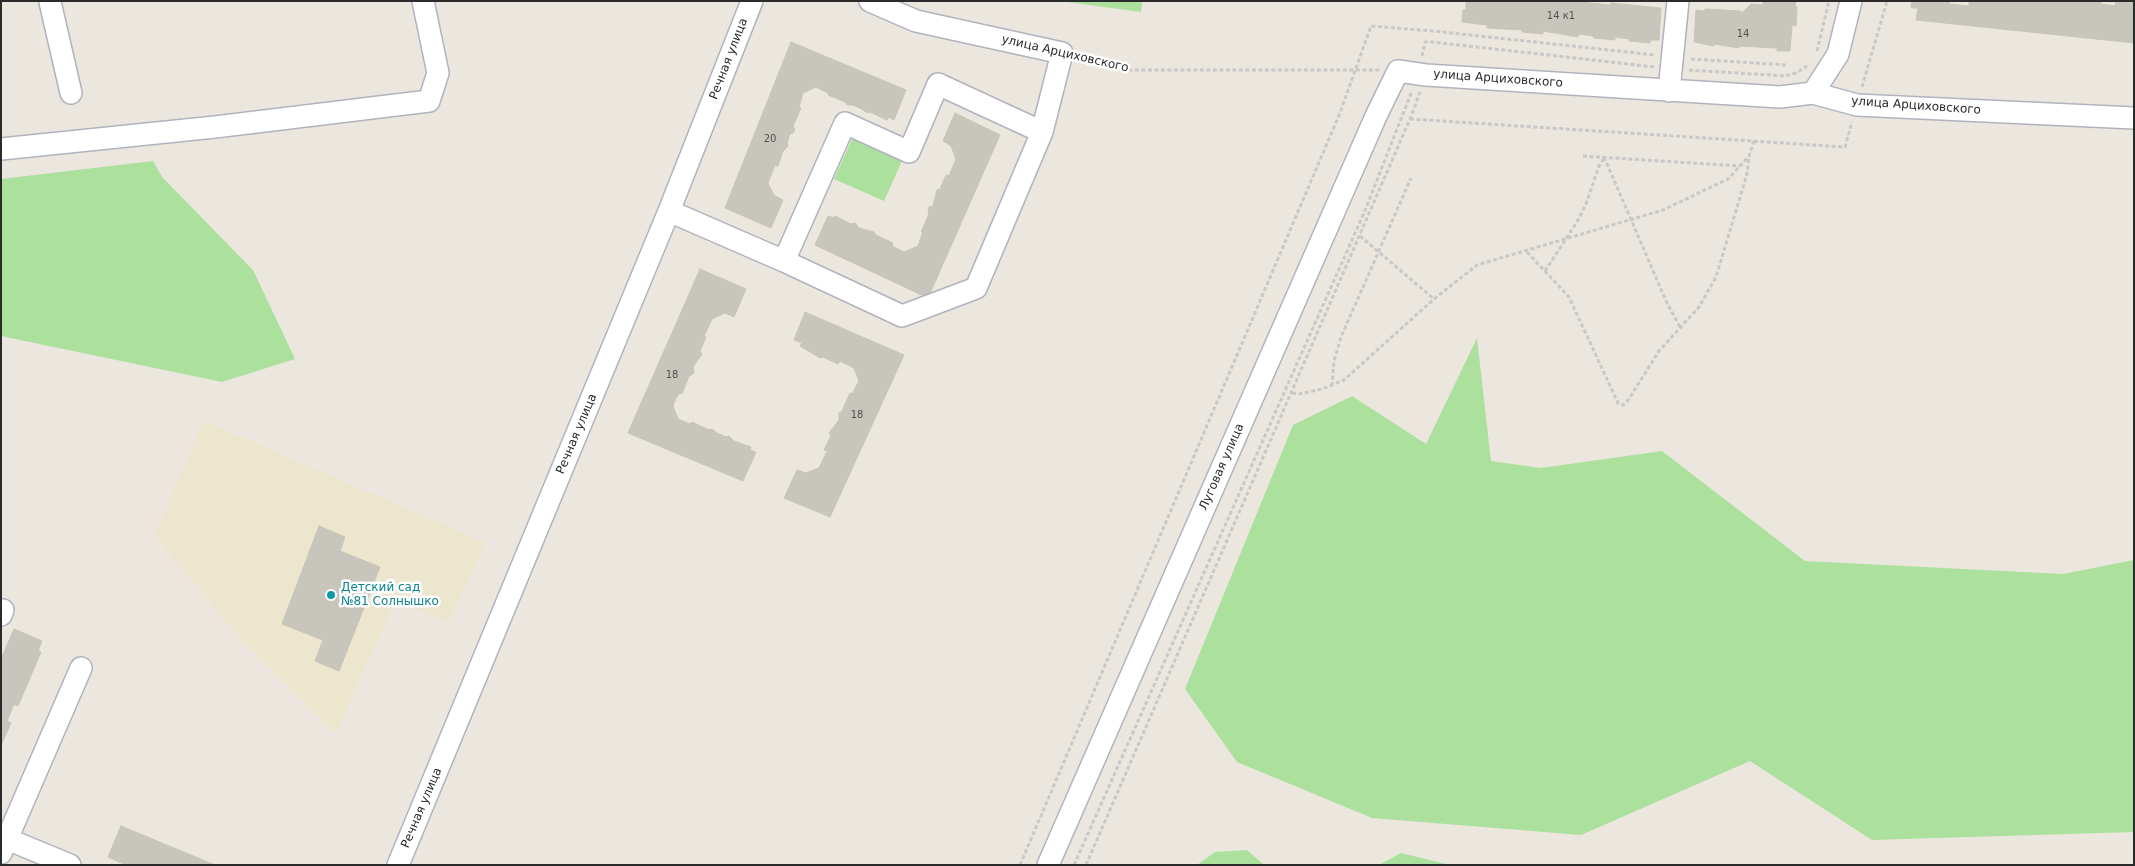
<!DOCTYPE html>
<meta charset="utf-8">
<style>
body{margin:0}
#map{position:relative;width:2135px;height:866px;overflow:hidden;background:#ece7de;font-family:"DejaVu Sans",sans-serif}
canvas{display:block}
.frame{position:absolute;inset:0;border:2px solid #2b2b2b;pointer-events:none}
</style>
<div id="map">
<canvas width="2135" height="866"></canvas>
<div class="frame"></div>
</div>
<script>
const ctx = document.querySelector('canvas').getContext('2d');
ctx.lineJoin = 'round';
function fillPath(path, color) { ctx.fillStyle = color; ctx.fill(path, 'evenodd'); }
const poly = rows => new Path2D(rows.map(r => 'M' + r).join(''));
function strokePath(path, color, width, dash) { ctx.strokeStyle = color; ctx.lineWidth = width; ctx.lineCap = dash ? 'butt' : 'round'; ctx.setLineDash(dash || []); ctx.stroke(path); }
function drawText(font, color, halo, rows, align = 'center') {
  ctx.font = font + ' "DejaVu Sans",sans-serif'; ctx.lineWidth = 5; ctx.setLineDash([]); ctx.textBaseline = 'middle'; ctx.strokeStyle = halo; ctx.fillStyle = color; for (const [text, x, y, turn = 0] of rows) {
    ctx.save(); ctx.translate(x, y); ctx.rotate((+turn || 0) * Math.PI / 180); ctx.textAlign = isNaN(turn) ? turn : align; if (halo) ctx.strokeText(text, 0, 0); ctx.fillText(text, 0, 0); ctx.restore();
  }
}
const education = poly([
 [204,421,485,542,449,623,395,601,335,734,243,642,154,535]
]);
const green = poly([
 [1060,1,1142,1,1141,12],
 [852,139,902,161,884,201,834,179],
 [153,161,162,177,253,270,295,359,222,382,1,336,1,179],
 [1477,338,1491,461,1541,468,1662,451,1805,561,2063,574,2134,560,2134,832,1872,840,1750,761,1581,835,1372,818,1237,762,1185,689,1293,425,1352,396,1426,444],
 [1247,850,1264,865,1197,865,1215,852],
 [1401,853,1450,865,1379,865]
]);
const building = poly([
 [1466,1,1571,1,1610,5,1611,3,1661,8,1659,40,1651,40,1650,43,1629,41,1629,39,1615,37,1615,40,1594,38,1593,36,1579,34,1578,37,1543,31,1543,34,1522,32,1522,30,1487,28,1487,25,1462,22,1463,10,1466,10,1466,1],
 [1763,1,1796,1,1795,6,1797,7,1796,26,1792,25,1790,51,1777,51,1777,48,1739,46,1739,48,1714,44,1714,46,1694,42,1696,10,1705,11,1705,9,1741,11,1741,14,1751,4,1763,5,1763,1],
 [1912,1,1950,1,1949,4,1969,6,1969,1,2101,1,2101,4,2115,6,2116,1,2134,2,2134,43,1916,20,1918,8,1911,8,1912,1],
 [791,42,906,90,894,120,888,117,887,120,870,112,867,113,862,109,853,105,847,105,845,102,828,95,828,93,816,87,803,93,799,107,801,108,793,126,795,130,793,133,790,134,787,143,788,146,783,151,778,166,775,165,768,183,774,195,783,200,771,228,725,208,791,42],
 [955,113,1000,135,928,298,815,245,828,216,834,218,835,216,851,224,855,223,859,228,874,232,876,235,893,243,892,246,904,252,918,246,923,232,921,232,929,214,928,210,929,207,933,206,937,190,940,189,946,175,949,176,956,159,951,146,943,141,955,113],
 [700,269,746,289,734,317,725,313,712,319,704,336,706,337,700,351,702,354,693,367,694,371,693,374,689,376,682,394,680,393,676,398,673,406,678,419,690,424,692,422,709,430,712,429,717,433,726,437,729,436,734,441,751,447,750,450,756,452,743,481,628,433,700,269],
 [805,312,904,355,830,517,784,498,797,470,806,473,819,468,827,451,824,450,831,436,829,433,839,420,839,413,842,411,850,393,852,394,859,381,854,368,840,361,838,364,823,357,820,358,800,346,802,343,794,340,805,312],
 [319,526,345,537,340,551,380,567,339,671,315,661,323,640,282,624,319,526],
 [14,629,42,641,38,651,41,652,18,706,14,704,7,721,11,723,1,745,1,659,14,629],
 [121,826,215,865,126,865,108,857,121,826]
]);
const path = poly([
 [1817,51,1829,1],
 [1422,56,1425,42,1432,42,1655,67],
 [1078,57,1129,70,1380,70],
 [1691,59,1787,65],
 [1689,70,1785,76,1796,73,1807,66],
 [1862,87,1887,1],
 [1410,119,1845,147,1852,122],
 [1583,156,1740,166],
 [1604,157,1667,303,1680,327],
 [1360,236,1434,299],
 [1527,252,1569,297,1618,403,1623,405,1627,402,1659,351,1699,307,1716,277,1747,174,1749,157],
 [1545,271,1577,222,1586,204,1599,166,1604,158],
 [1332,386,1334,361,1341,337,1411,178],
 [1292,393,1299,394,1322,389,1344,380,1434,299,1477,265,1663,210,1728,179,1749,156,1754,141],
 [1020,865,1340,113,1371,26,1433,31,1655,55],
 [1074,865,1364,213,1412,91],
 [1086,865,1410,119,1420,92]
]);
const minor = poly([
 [50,2,71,93],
 [1669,91,1678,1],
 [1813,93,1838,54,1851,1],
 [1,149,215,127,429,101,438,73,423,1],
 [669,211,784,261,902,316,976,288,1042,132,1062,53,916,21,870,1],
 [784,261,845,123,909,152,938,84,1042,132],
 [1,610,3,610,1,615],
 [7,839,70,865],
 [1,853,81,668],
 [398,865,669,211,752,1],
 [1048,865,1376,116,1398,71,1426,75,1780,97,1813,93,1857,105,2134,118]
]);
const markers = [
 [331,595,5,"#0f9aa8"]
];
const numberNames = [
 ["14 к1",1561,16],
 ["14",1743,34],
 ["20",770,139],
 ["18",672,375],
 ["18",857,415]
];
const streetNames = [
 ["улица Арциховского",1065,54,13],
 ["Речная улица",729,59,-69],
 ["улица Арциховского",1498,79,4],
 ["улица Арциховского",1916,106,4],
 ["Речная улица",577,434,-67],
 ["Луговая улица",1222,467,-66],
 ["Речная улица",422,808,-67]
];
const cultureNames = [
 ["Детский сад",341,588],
 ["№81 Солнышко",341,602]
];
fillPath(education, '#ede6ce');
fillPath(green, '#ace09d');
fillPath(building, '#c8c5bc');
strokePath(building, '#c7c4b7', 1);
strokePath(minor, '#b1b2be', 24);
strokePath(path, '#c8c8c8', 3, [4, 2.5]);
strokePath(minor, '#fff', 21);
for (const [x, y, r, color] of markers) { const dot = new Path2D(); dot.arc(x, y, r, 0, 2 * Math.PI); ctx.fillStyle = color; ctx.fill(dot); strokePath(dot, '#fff', 2); }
drawText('10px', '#52524f', null, numberNames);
drawText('12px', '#2b2b2b', '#fff', streetNames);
drawText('12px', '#0d838f', '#fff', cultureNames, 'left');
</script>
